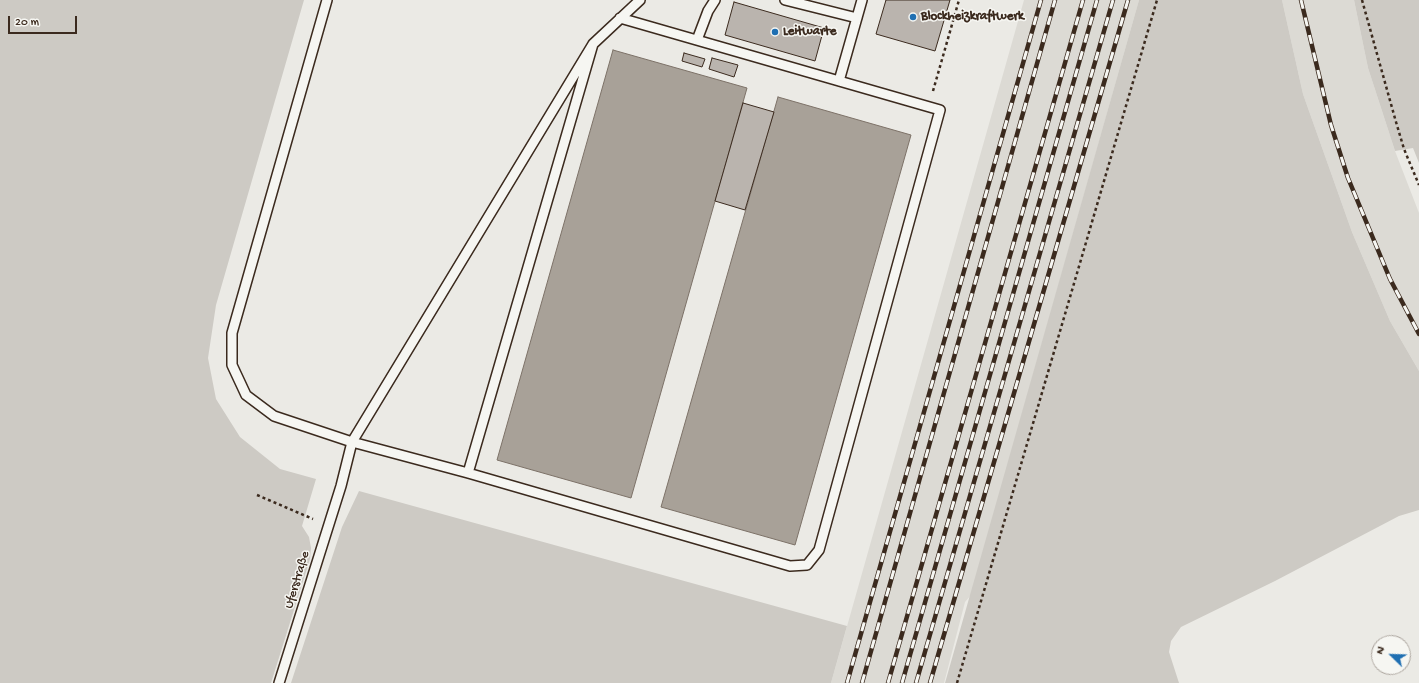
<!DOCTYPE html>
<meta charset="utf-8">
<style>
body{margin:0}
#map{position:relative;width:1419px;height:683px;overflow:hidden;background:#ebeae5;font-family:"Gochi Hand",sans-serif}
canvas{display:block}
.north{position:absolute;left:1371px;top:635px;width:40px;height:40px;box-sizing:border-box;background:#f6f6f2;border:1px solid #aba49d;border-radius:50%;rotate:293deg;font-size:11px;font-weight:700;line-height:16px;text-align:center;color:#3b2a1e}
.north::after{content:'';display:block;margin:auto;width:14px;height:18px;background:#1f6fb2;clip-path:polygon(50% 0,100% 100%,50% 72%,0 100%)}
.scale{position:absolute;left:8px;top:16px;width:69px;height:18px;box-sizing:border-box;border:2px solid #3b2a1e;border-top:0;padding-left:5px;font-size:12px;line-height:14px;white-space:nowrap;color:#3b2a1e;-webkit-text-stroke:3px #f6f6f2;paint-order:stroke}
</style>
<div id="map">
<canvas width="1419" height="683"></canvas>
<div class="north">N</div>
<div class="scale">20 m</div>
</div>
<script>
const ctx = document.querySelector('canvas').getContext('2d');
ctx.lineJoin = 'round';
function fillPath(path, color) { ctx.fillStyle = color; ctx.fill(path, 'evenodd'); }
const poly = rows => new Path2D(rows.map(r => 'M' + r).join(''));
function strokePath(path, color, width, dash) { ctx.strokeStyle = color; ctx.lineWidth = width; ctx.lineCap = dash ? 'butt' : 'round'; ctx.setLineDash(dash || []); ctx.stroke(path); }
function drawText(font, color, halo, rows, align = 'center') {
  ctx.font = font + ' "Gochi Hand",sans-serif'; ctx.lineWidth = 3; ctx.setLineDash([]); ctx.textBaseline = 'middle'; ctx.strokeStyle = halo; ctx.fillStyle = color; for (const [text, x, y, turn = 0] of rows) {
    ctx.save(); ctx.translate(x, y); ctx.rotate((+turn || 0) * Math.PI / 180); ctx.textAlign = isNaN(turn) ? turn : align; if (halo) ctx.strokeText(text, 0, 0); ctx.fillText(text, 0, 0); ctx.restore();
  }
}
const built = poly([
 [1024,0,1139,0,971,595,965,602,944,683,831,683],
 [1282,0,1354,0,1368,68,1395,151,1419,213,1419,371,1390,321,1352,232,1303,94]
]);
const green = poly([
 [0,0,304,0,216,305,208,358,216,399,240,437,280,469,316,479,302,526,309,537,311,548,310,559,271,683,0,683],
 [1139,0,1282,0,1303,94,1352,232,1390,321,1419,371,1419,510,1399,516,1275,581,1181,627,1171,641,1169,652,1179,683,945,683],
 [1354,0,1419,0,1419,163,1413,148,1395,151,1368,68],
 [359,491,847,626,831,683,291,683,342,527]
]);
const water = poly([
 [613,50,747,88,631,498,497,460,613,50],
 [778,97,911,135,795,545,661,507,778,97]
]);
const building = poly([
 [886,0,950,0,935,51,876,34,886,0],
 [734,2,824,28,815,61,725,35,734,2],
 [684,53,705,59,702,67,682,61,684,53],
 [712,58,738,65,734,77,709,69,712,58],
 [743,103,774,112,745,210,715,201,743,103]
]);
const path = poly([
 [1362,0,1396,122,1404,149,1419,185],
 [933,91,959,0],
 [257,495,313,519],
 [957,683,1157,0]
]);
const service = poly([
 [327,0,232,333,232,365,246,395,274,416,352,442,468,473,790,566,807,565,819,550,940,110,620,18],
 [785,0,857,18],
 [697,40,708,11,715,0],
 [839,81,862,0],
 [468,473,593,44,640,0],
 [279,683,341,486,352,442,593,44]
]);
const rail = poly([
 [1301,0,1331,125,1348,178,1390,279,1419,334],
 [847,683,1041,0],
 [862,683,1055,0],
 [888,683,1083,0],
 [902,683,1097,0],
 [916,683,1113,0],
 [930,683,1128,0]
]);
const markers = [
 [913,17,4,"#1f6fb2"],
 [775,32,4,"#1f6fb2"]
];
const poiNames = [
 ["Blockheizkraftwerk",921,17],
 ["Leitwarte",783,32]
];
const streetNames = [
 ["Uferstraße",298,580,-73]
];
fillPath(built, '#dcdad4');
fillPath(green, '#cdcac4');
fillPath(water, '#a8a198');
strokePath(water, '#7c7167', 1);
fillPath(building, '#bab4ae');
strokePath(building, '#3b2a1e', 1);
strokePath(service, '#3b2a1e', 12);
strokePath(path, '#3b2a1e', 2.5, [3, 3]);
strokePath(service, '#f6f6f2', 9);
strokePath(rail, '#3b2a1e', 4.5);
strokePath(rail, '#f6f6f2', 3, [9]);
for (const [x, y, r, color] of markers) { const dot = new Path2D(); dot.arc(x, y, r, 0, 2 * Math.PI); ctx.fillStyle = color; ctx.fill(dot); strokePath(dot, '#f6f6f2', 1.5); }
drawText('bold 13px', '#3b2a1e', '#f6f6f2', poiNames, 'left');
drawText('13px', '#3b2a1e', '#f6f6f2', streetNames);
</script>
